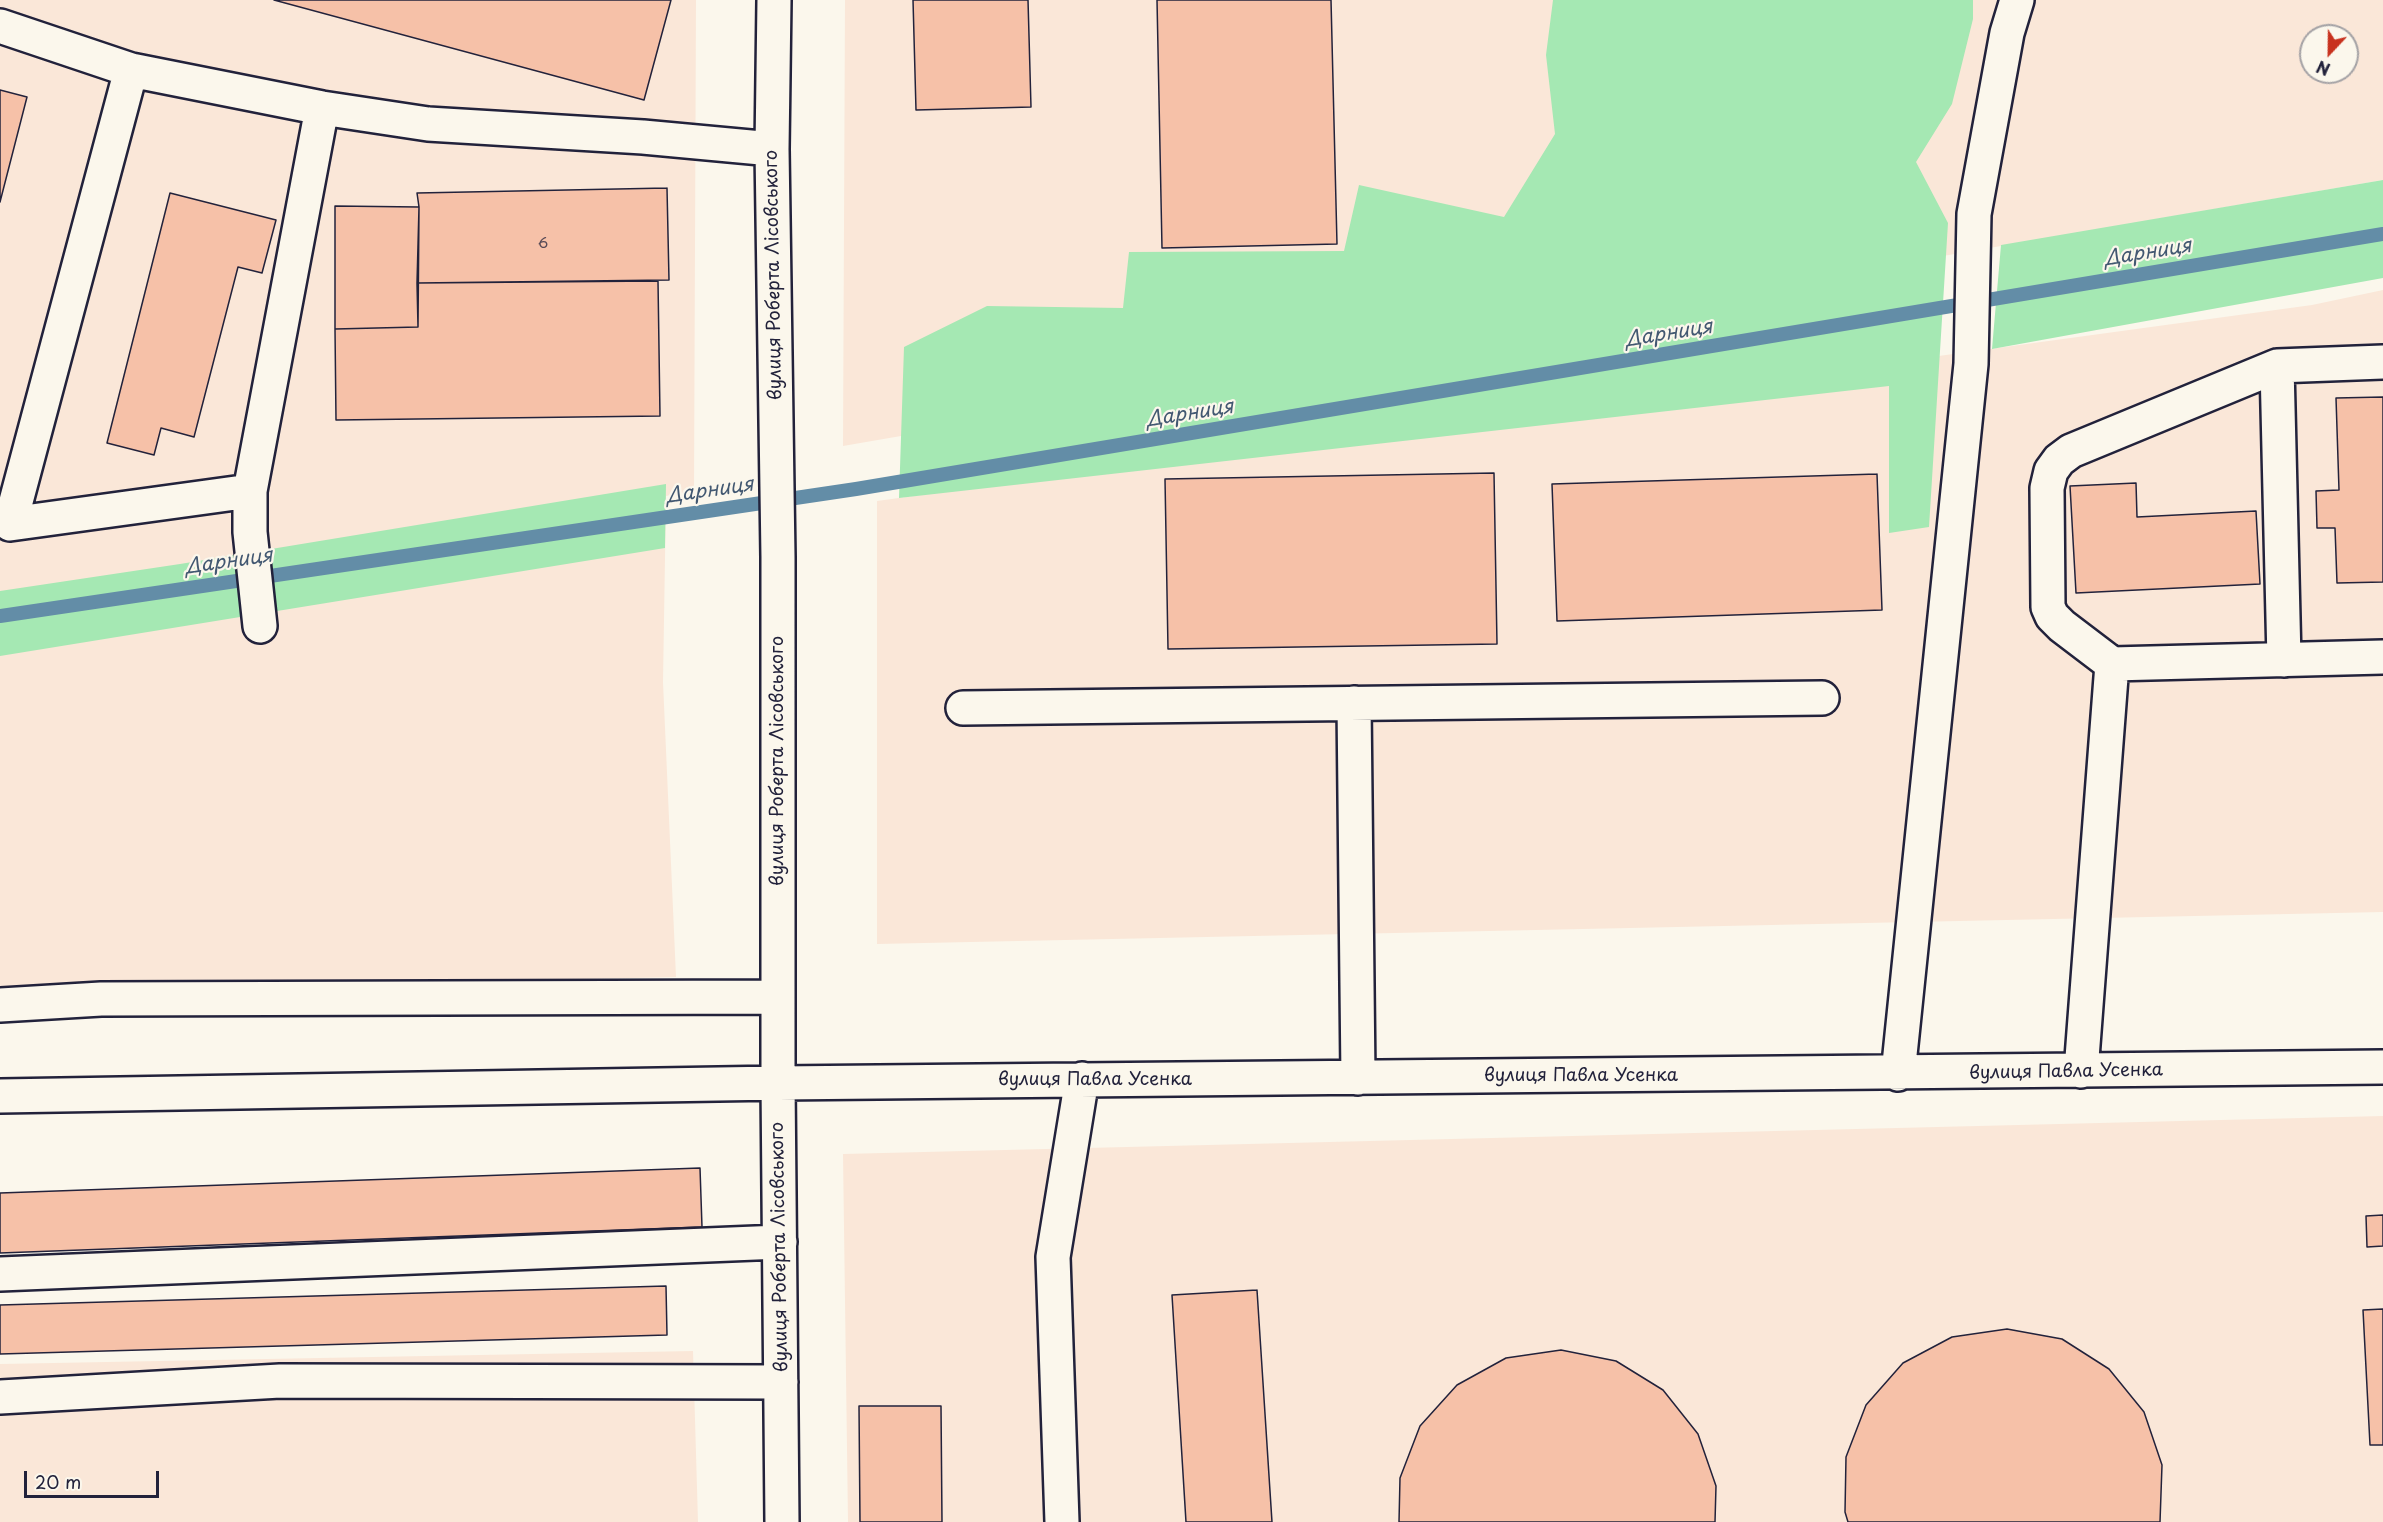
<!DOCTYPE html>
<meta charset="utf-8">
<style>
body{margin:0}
#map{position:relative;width:2383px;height:1522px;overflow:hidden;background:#fbf7ec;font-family:"Playpen Sans",sans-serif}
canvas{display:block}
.north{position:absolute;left:2299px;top:24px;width:60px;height:60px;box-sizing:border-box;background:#fbf7ec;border:2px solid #a4a2a5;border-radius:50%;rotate:202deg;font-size:16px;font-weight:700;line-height:24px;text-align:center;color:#22223b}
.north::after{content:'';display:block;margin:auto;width:21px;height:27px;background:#c8321e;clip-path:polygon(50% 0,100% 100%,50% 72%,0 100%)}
.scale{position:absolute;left:24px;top:1471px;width:135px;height:27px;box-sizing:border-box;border:3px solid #22223b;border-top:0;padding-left:8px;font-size:18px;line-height:21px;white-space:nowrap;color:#22223b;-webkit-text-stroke:4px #fbf7ec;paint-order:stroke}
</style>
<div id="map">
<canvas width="2383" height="1522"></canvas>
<div class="north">N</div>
<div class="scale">20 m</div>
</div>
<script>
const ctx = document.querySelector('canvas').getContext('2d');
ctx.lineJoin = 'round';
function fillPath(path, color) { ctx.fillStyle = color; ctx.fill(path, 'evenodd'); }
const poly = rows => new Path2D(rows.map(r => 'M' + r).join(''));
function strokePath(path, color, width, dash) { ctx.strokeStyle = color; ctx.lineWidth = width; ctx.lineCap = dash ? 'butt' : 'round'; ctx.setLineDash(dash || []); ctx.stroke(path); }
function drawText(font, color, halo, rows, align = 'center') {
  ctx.font = font + ' "Playpen Sans",sans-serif'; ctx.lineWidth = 4.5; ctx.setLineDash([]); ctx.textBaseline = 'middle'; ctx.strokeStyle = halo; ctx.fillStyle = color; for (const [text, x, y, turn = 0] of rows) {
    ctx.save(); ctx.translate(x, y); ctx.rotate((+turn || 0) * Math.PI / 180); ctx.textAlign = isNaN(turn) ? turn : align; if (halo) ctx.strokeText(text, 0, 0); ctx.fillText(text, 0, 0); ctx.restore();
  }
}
const built = poly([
 [0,0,696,0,694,491,666,496,663,682,676,977,0,992],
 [845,0,2383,0,2383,180,843,446],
 [2311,36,2347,36,2347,72,2311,72],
 [2383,290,2383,912,877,944,877,501,2312,305],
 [2383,1116,2383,1522,848,1522,843,1154],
 [693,1351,698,1522,0,1522,0,1364]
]);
const green = poly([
 [1553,0,1973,0,1973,19,1952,104,1916,162,1948,223,1929,527,1889,533,1889,386,899,498,904,347,987,306,1123,308,1129,252,1344,251,1359,185,1504,217,1555,134,1546,55],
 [2383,180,2383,278,1992,349,2001,245],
 [666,484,665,548,0,656,0,591,180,564]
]);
const stream = poly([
 [0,616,856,489,2383,234]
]);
const building = poly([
 [274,0,671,0,644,100,274,0],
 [913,0,1028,0,1031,107,916,110,913,0],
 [1157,0,1331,0,1337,244,1162,248,1157,0],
 [0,90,27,97,0,202,0,90],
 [667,188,669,280,417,283,419,207,417,193,667,188],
 [170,193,276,220,262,273,238,267,194,437,161,428,154,455,107,443,170,193],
 [335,206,419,207,418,327,335,329,335,206],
 [658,281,660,416,336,420,335,329,418,327,417,283,658,281],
 [2383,397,2383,582,2337,583,2335,528,2317,528,2316,491,2339,490,2336,398,2383,397],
 [1494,473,1497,644,1168,649,1165,479,1494,473],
 [1877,474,1882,610,1557,621,1552,484,1877,474],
 [2136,483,2137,517,2256,511,2260,584,2076,593,2070,486,2136,483],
 [700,1168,702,1227,0,1253,0,1193,700,1168],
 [2383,1215,2383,1246,2367,1247,2366,1216,2383,1215],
 [666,1286,667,1335,0,1354,0,1305,666,1286],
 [1257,1290,1272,1522,1186,1522,1172,1295,1257,1290],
 [2383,1309,2383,1445,2370,1445,2363,1310,2383,1309],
 [2007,1329,2062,1339,2109,1369,2144,1412,2162,1465,2160,1522,1848,1522,1845,1512,1846,1457,1866,1405,1903,1363,1952,1337,2007,1329],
 [1561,1350,1616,1361,1663,1390,1698,1434,1716,1486,1715,1522,1399,1522,1400,1478,1420,1426,1457,1385,1506,1358,1561,1350],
 [859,1406,941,1406,942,1522,860,1522,859,1406]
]);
const minor = poly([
 [774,0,772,149,778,557,778,1083,782,1522],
 [0,26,131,70,322,108,428,124,643,137,772,149],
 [131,70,10,524,250,491,322,108],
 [250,491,250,532,260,626],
 [2284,660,2277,366,2383,362],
 [2112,664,2062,626,2052,616,2048,607,2047,488,2051,471,2059,460,2071,451,2277,366],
 [1354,703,1358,1078],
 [963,708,1822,698],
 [0,1005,101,999,778,997],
 [2081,1071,2112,664,2383,657],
 [1898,1074,1971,364,1974,214,2007,33,2017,0],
 [0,1096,778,1083,2383,1067],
 [0,1274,780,1242],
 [0,1397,280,1381,781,1382],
 [1062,1522,1053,1257,1082,1079]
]);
const numberNames = [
 ["6",543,244]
];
const streetNames = [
 ["вулиця Роберта Лісовського",774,275,-91],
 ["вулиця Роберта Лісовського",778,761,-90],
 ["вулиця Павла Усенка",2066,1072,-1],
 ["вулиця Павла Усенка",1581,1076],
 ["вулиця Павла Усенка",1095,1080],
 ["вулиця Роберта Лісовського",780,1247,-91]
];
const waterNames = [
 ["Дарниця",2148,253,-9],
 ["Дарниця",1669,334,-9],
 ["Дарниця",1190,414,-9],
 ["Дарниця",710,491,-8],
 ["Дарниця",229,562,-8]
];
fillPath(built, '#fae7d8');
fillPath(green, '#a5e8b3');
strokePath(stream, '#638da7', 14);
fillPath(building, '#f6c1a8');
strokePath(building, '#22223b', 1.5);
strokePath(minor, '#22223b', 38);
strokePath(minor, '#fbf7ec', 33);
drawText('15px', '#574a56', null, numberNames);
drawText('18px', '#22223b', '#fbf7ec', streetNames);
drawText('italic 20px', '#425871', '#fbf7ec', waterNames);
</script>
